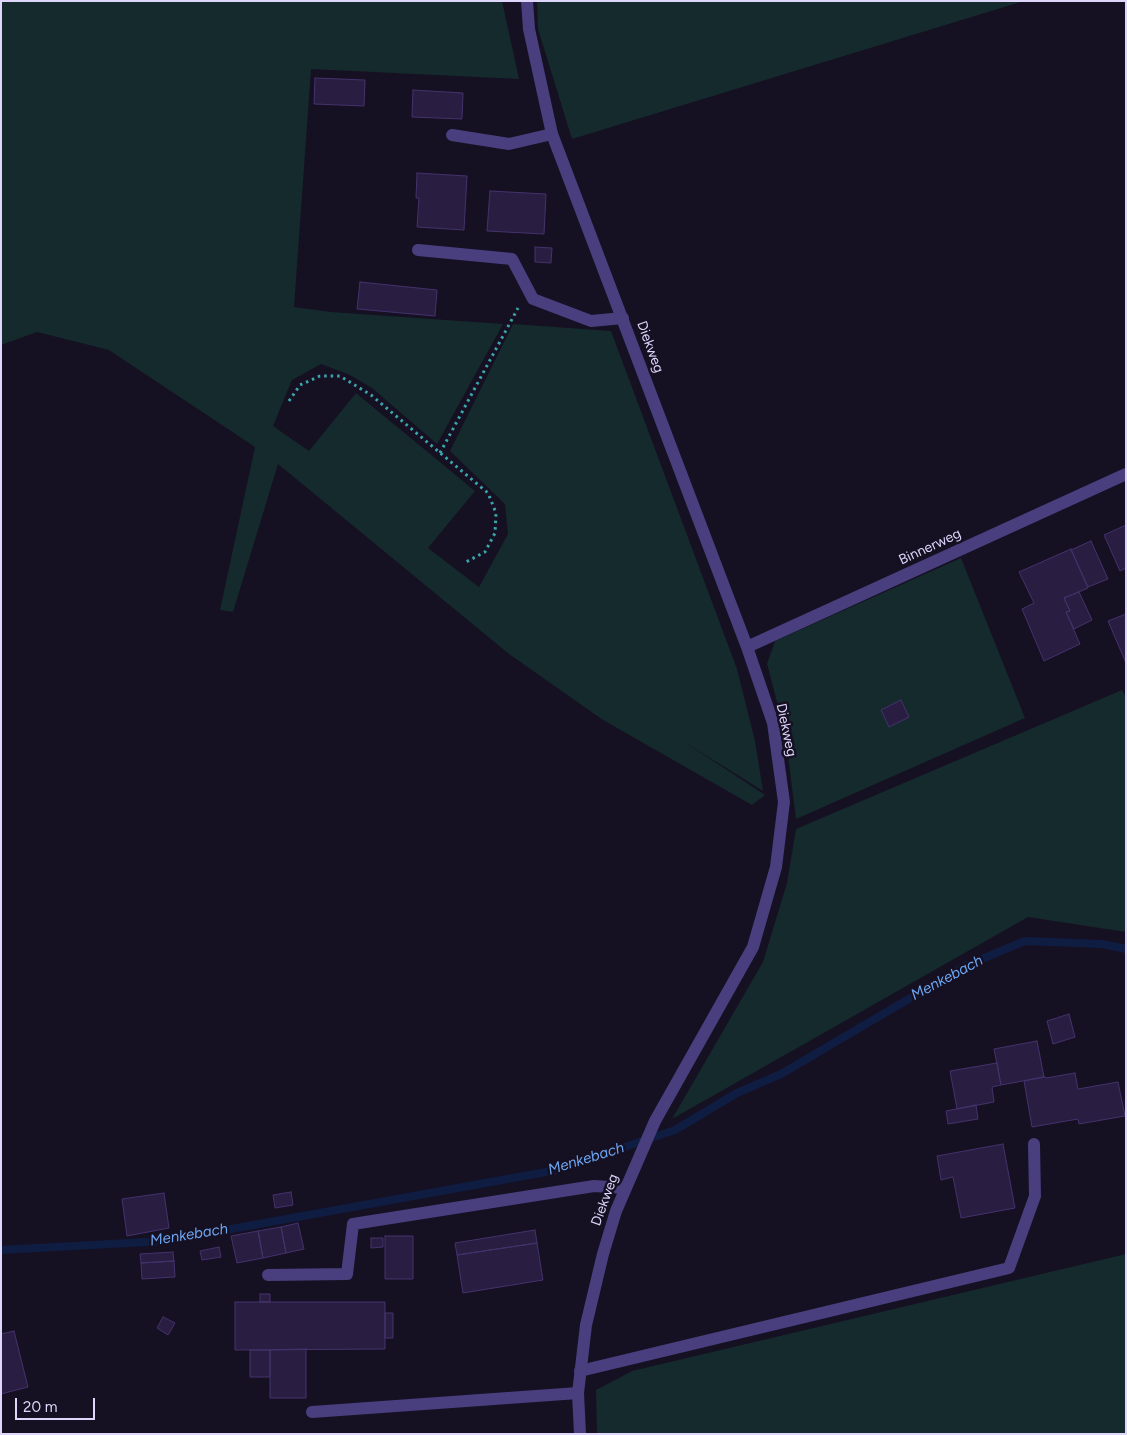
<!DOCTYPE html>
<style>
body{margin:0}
#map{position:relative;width:1127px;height:1435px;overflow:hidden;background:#161023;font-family:Figtree,sans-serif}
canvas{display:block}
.frame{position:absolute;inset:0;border:2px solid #ded6fb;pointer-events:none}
.scale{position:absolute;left:15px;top:1398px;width:80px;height:22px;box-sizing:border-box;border:2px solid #ded6fb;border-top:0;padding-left:6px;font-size:15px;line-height:18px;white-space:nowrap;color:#ded6fb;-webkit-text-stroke:4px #161023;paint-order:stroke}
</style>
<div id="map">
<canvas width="1127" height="1435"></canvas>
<div class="frame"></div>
<div class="scale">20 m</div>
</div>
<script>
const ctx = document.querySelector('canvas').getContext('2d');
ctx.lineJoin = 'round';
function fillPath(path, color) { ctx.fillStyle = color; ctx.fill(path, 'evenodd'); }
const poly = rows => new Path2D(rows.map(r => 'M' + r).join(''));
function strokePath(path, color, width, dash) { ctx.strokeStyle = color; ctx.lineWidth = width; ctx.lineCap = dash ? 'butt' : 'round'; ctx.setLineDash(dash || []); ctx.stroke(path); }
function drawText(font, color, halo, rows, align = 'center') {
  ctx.font = font + ' Figtree,sans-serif'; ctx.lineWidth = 5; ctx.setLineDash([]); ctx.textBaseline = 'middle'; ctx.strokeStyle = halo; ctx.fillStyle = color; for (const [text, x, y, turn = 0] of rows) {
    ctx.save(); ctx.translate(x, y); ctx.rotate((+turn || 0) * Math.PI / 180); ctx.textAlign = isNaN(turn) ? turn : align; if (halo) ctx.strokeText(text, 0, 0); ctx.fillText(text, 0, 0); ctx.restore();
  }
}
const green = poly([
 [1,1,502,1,519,79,311,69,294,307,331,312,503,324,437,444,372,388,350,375,321,364,292,380,273,426,309,451,356,393,475,491,428,548,479,587,508,534,505,504,450,451,513,324,611,331,737,669,755,741,763,791,686,743,765,795,752,805,603,720,509,654,278,464,233,612,220,610,255,447,109,350,37,332,1,345],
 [537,1,1024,1,572,139,538,29],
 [961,558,1025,718,796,819,785,732,767,664,775,641],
 [1122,690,1126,697,1126,932,1028,917,672,1119,763,962,787,883,796,829],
 [1126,1254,1126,1434,597,1434,596,1390,632,1371]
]);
const stream = poly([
 [1,1250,165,1241,557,1170,675,1130,737,1093,781,1074,965,966,1025,941,1102,944,1126,949]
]);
const building = poly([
 [315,78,365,80,364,106,314,104,315,78],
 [413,90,463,93,462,119,412,117,413,90],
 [417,173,467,176,464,230,417,227,419,198,416,198,417,173],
 [490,191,546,194,544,234,487,231,490,191],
 [535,247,552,248,551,263,535,262,535,247],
 [360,282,437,290,435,316,357,309,360,282],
 [1126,525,1126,568,1120,571,1104,535,1126,525],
 [1091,541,1108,579,1088,587,1071,550,1091,541],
 [1071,549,1088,588,1064,598,1070,611,1066,612,1080,644,1044,661,1022,609,1034,603,1019,572,1071,549],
 [1079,592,1092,620,1074,629,1066,612,1070,611,1064,598,1079,592],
 [1126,614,1126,663,1108,621,1126,614],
 [901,700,909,717,889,727,881,710,901,700],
 [1069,1014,1075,1037,1053,1044,1047,1021,1069,1014],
 [1037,1041,1044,1077,1001,1085,994,1049,1037,1041],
 [997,1063,1001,1085,992,1087,994,1102,957,1109,950,1071,997,1063],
 [1075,1073,1078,1089,1118,1082,1125,1116,1079,1124,1078,1119,1032,1127,1024,1081,1044,1077,1043,1075,1046,1078,1075,1073],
 [976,1105,978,1119,948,1124,946,1111,976,1105],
 [1003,1144,1015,1208,961,1218,953,1177,941,1180,937,1156,1003,1144],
 [291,1192,293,1205,275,1208,273,1195,291,1192],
 [164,1193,169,1228,127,1236,122,1199,164,1193],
 [298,1223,304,1249,286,1253,281,1227,298,1223],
 [281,1227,286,1253,263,1258,258,1231,281,1227],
 [535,1230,537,1243,457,1255,455,1243,535,1230],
 [258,1231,263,1258,237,1263,231,1236,258,1231],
 [385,1236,413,1236,413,1279,385,1279,385,1236],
 [371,1238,383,1238,383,1247,371,1248,371,1238],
 [537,1243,543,1280,463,1293,457,1255,537,1243],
 [219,1247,221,1257,202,1260,200,1251,219,1247],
 [173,1252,174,1261,141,1263,140,1254,173,1252],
 [174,1261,175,1277,142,1279,141,1263,174,1261],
 [260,1294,270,1294,270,1302,260,1302,260,1294],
 [235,1302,385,1302,385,1349,235,1350,235,1302],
 [385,1313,393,1313,393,1338,385,1338,385,1313],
 [163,1317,175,1323,168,1335,157,1328,163,1317],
 [14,1331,28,1387,1,1394,1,1334,14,1331],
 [306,1349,306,1398,270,1398,270,1350,306,1349],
 [250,1350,270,1350,270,1377,250,1377,250,1350]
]);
const path = poly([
 [289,401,300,385,320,376,340,376,371,395,488,493,496,513,495,533,485,552,464,563],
 [440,453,518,308]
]);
const service = poly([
 [452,135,509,144,552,134],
 [418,250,512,259,533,299,591,321,623,318],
 [268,1275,347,1274,353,1224,594,1186,625,1188],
 [580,1371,1009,1268,1035,1196,1034,1144],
 [312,1412,578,1393]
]);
const minor = poly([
 [527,1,529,29,552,134,747,647,773,723,784,802,776,867,753,947,655,1121,616,1211,603,1254,586,1325,578,1393,580,1434],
 [747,647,1126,474]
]);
const streetNames = [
 ["Diekweg",650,347,70],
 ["Binnerweg",930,547,-25],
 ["Diekweg",786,730,78],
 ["Diekweg",605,1200,-70]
];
const waterNames = [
 ["Menkebach",947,978,-28],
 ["Menkebach",586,1159,-17],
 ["Menkebach",189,1235,-9]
];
fillPath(green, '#142a2c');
strokePath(stream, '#101d42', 8);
fillPath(building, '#291e42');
strokePath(building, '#44326c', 1);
strokePath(path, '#3aa6ac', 3, [2.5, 4]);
strokePath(service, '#493f7e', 12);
strokePath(minor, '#493f7e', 12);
drawText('14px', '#ded6fb', '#161023', streetNames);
drawText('italic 15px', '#6da6f2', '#161023', waterNames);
</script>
